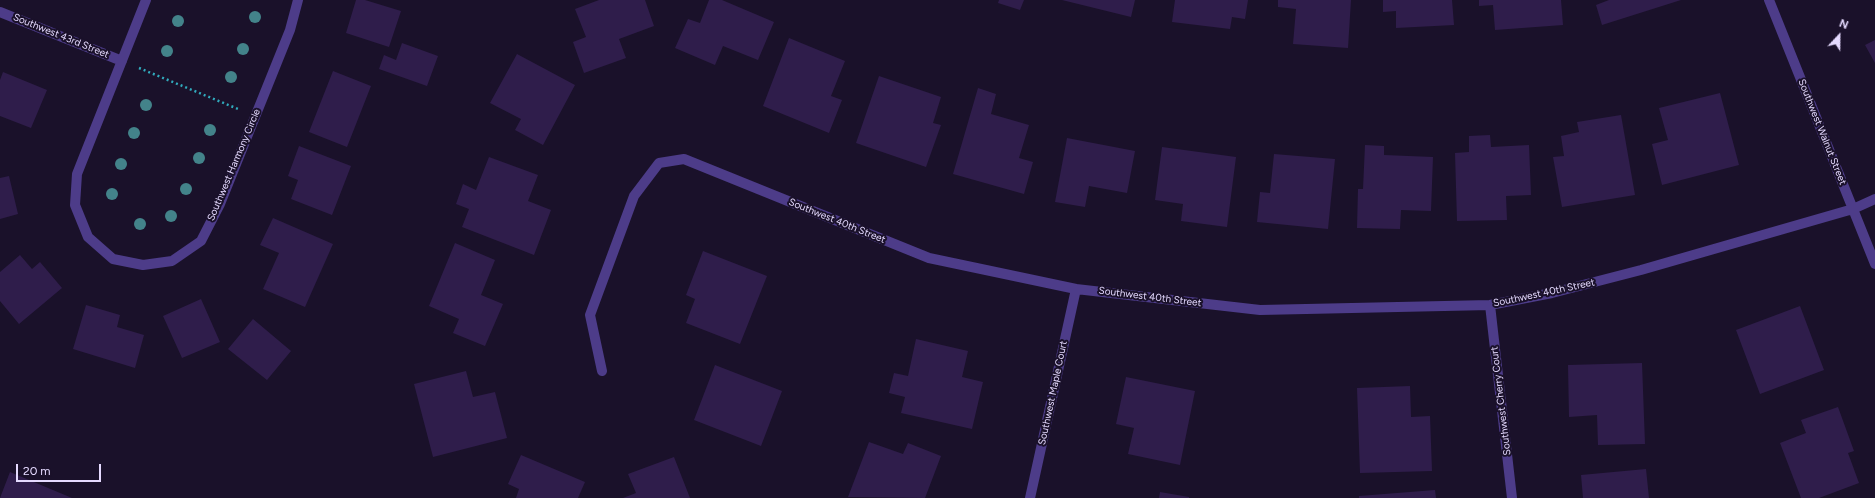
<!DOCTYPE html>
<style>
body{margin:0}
#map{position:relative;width:1875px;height:498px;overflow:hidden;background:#1a112a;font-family:Figtree,sans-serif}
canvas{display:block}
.north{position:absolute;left:1819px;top:16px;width:40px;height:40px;-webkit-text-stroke:3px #1a112a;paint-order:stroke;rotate:22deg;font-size:11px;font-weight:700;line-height:16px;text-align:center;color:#e5daff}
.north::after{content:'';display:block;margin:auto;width:14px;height:18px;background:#e5daff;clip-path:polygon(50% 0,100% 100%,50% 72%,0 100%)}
.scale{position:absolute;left:16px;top:464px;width:85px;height:18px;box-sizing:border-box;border:2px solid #e5daff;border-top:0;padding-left:5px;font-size:12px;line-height:14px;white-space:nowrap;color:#e5daff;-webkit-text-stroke:3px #1a112a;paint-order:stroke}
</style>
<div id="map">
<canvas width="1875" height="498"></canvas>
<div class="north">N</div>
<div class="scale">20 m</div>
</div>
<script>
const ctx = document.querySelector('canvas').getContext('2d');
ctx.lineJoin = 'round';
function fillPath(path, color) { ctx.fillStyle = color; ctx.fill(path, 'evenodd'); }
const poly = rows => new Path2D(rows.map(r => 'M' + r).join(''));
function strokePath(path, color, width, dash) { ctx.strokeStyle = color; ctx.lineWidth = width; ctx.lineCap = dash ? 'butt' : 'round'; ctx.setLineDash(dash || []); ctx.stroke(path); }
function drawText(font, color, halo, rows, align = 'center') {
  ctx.font = font + ' Figtree,sans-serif'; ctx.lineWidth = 4; ctx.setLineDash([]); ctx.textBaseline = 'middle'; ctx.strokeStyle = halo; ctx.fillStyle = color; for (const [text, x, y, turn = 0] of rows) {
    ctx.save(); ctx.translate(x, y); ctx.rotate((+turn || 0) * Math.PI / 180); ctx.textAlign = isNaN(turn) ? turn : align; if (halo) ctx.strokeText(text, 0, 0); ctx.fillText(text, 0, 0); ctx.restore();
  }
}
const building = poly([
 [356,0,365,0,401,11,389,47,346,33],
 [599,0,645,0,654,26,619,39,626,58,584,73,573,42,586,37,575,9],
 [709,0,722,0,774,22,758,60,723,46,715,65,675,48,688,19,700,23],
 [999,0,1024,0,1020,10,998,3],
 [1062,0,1135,0,1131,17],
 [1175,0,1248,0,1245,19,1232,17,1230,29,1172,22],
 [1278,0,1351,0,1348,48,1293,44,1296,9,1278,7],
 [1383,0,1452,0,1454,25,1396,28,1396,11,1383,12],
 [1479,0,1561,0,1563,25,1495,30,1493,5,1479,6],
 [1609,0,1681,0,1602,25,1596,5],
 [789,38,845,61,831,96,842,100,829,133,763,106],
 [1875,40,1875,63,1865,45],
 [402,43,438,56,427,86,379,69,384,55,396,60],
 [517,54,575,85,543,145,515,130,521,119,490,103],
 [333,71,371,86,347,147,309,132],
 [3,72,47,90,31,128,0,116,0,80],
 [879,76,941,97,933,123,941,125,926,167,856,143],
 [978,88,996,94,991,114,1029,125,1019,158,1033,162,1024,194,953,174],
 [1720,93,1739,165,1662,185,1652,144,1668,140,1659,108],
 [1621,115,1635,195,1562,207,1553,157,1564,156,1561,136,1579,132,1577,122],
 [1490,135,1491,147,1529,145,1531,195,1506,196,1507,220,1457,221,1455,153,1469,152,1469,136],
 [1067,138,1135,151,1127,193,1089,186,1085,207,1055,202],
 [1365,145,1384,146,1384,155,1433,157,1431,211,1401,210,1400,229,1357,228,1358,189,1363,189],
 [299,146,351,166,332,215,291,199,298,180,288,176],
 [1162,147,1236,157,1227,227,1181,221,1183,204,1155,200],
 [1274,154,1335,159,1328,229,1257,222,1260,192,1270,193],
 [489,157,538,175,528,201,551,210,534,255,462,227,469,209,456,204,463,184,476,190],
 [9,176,18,214,0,219,0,178],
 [273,218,333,244,305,307,263,289,279,253,260,245],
 [455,243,495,260,481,295,503,304,485,346,453,333,459,319,429,306],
 [703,251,767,276,740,344,686,323,695,299,686,295],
 [20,255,32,269,40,262,62,288,19,324,0,301,0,272],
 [201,299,220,342,182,358,163,316],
 [86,305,120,315,117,327,144,335,135,368,73,349],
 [1800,306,1824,370,1760,394,1736,330],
 [253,319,291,351,267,380,228,349],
 [916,339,968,351,962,377,983,382,972,429,901,413,905,397,889,393,894,373,908,376],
 [1642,363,1645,444,1598,445,1597,415,1569,417,1568,365],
 [715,365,782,391,761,446,694,420],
 [466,371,473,397,495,392,507,438,433,457,414,384],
 [1126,377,1195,391,1180,465,1128,454,1134,428,1116,424],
 [1410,386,1411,417,1430,416,1432,471,1360,473,1357,388],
 [1838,407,1854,451,1848,453,1859,483,1819,498,1801,498,1780,443,1806,433,1801,420],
 [869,442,903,454,908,443,941,456,925,498,848,497],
 [521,455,585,482,578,498,516,498,519,489,508,484],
 [674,457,690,498,623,498,636,493,628,474],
 [1646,469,1649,498,1583,498,1581,475],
 [10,472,72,498,0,498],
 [1435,490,1436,498,1359,498,1359,496],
 [1160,492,1189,497,1189,498,1159,498]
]);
const path = poly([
 [139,68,238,109]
]);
const minor = poly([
 [146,0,77,174,75,205,88,237,113,259,143,265,172,261,201,241,220,204,290,30,298,0],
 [1769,0,1875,264],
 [0,12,122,61],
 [1490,305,1512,498],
 [602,371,590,315,634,196,659,163,684,159,929,258,1076,289,1260,310,1490,305,1552,293,1641,270,1853,209,1875,199],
 [1030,498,1076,289]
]);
const trees = [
 [255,17],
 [178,21],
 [243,49],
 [167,51],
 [231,77],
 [146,105],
 [210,130],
 [134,133],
 [199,158],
 [121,164],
 [186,189],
 [112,194],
 [171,216],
 [140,224]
];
const streetNames = [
 ["Southwest 43rd Street",61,36,22],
 ["Southwest Walnut Street",1822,132,68],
 ["Southwest Harmony Circle",234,165,-67],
 ["Southwest 40th Street",837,221,22],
 ["Southwest 40th Street",1544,293,-12],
 ["Southwest 40th Street",1150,297,7],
 ["Southwest Maple Court",1053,393,-78],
 ["Southwest Cherry Court",1501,401,-97]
];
fillPath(building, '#2f1d4b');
strokePath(path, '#31aabc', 2.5, [2, 3]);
strokePath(minor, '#4d3c89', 10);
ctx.fillStyle = '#43838a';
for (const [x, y] of trees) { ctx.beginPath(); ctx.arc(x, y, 6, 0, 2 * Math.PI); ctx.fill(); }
drawText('10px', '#e5daff', '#1a112a', streetNames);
</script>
